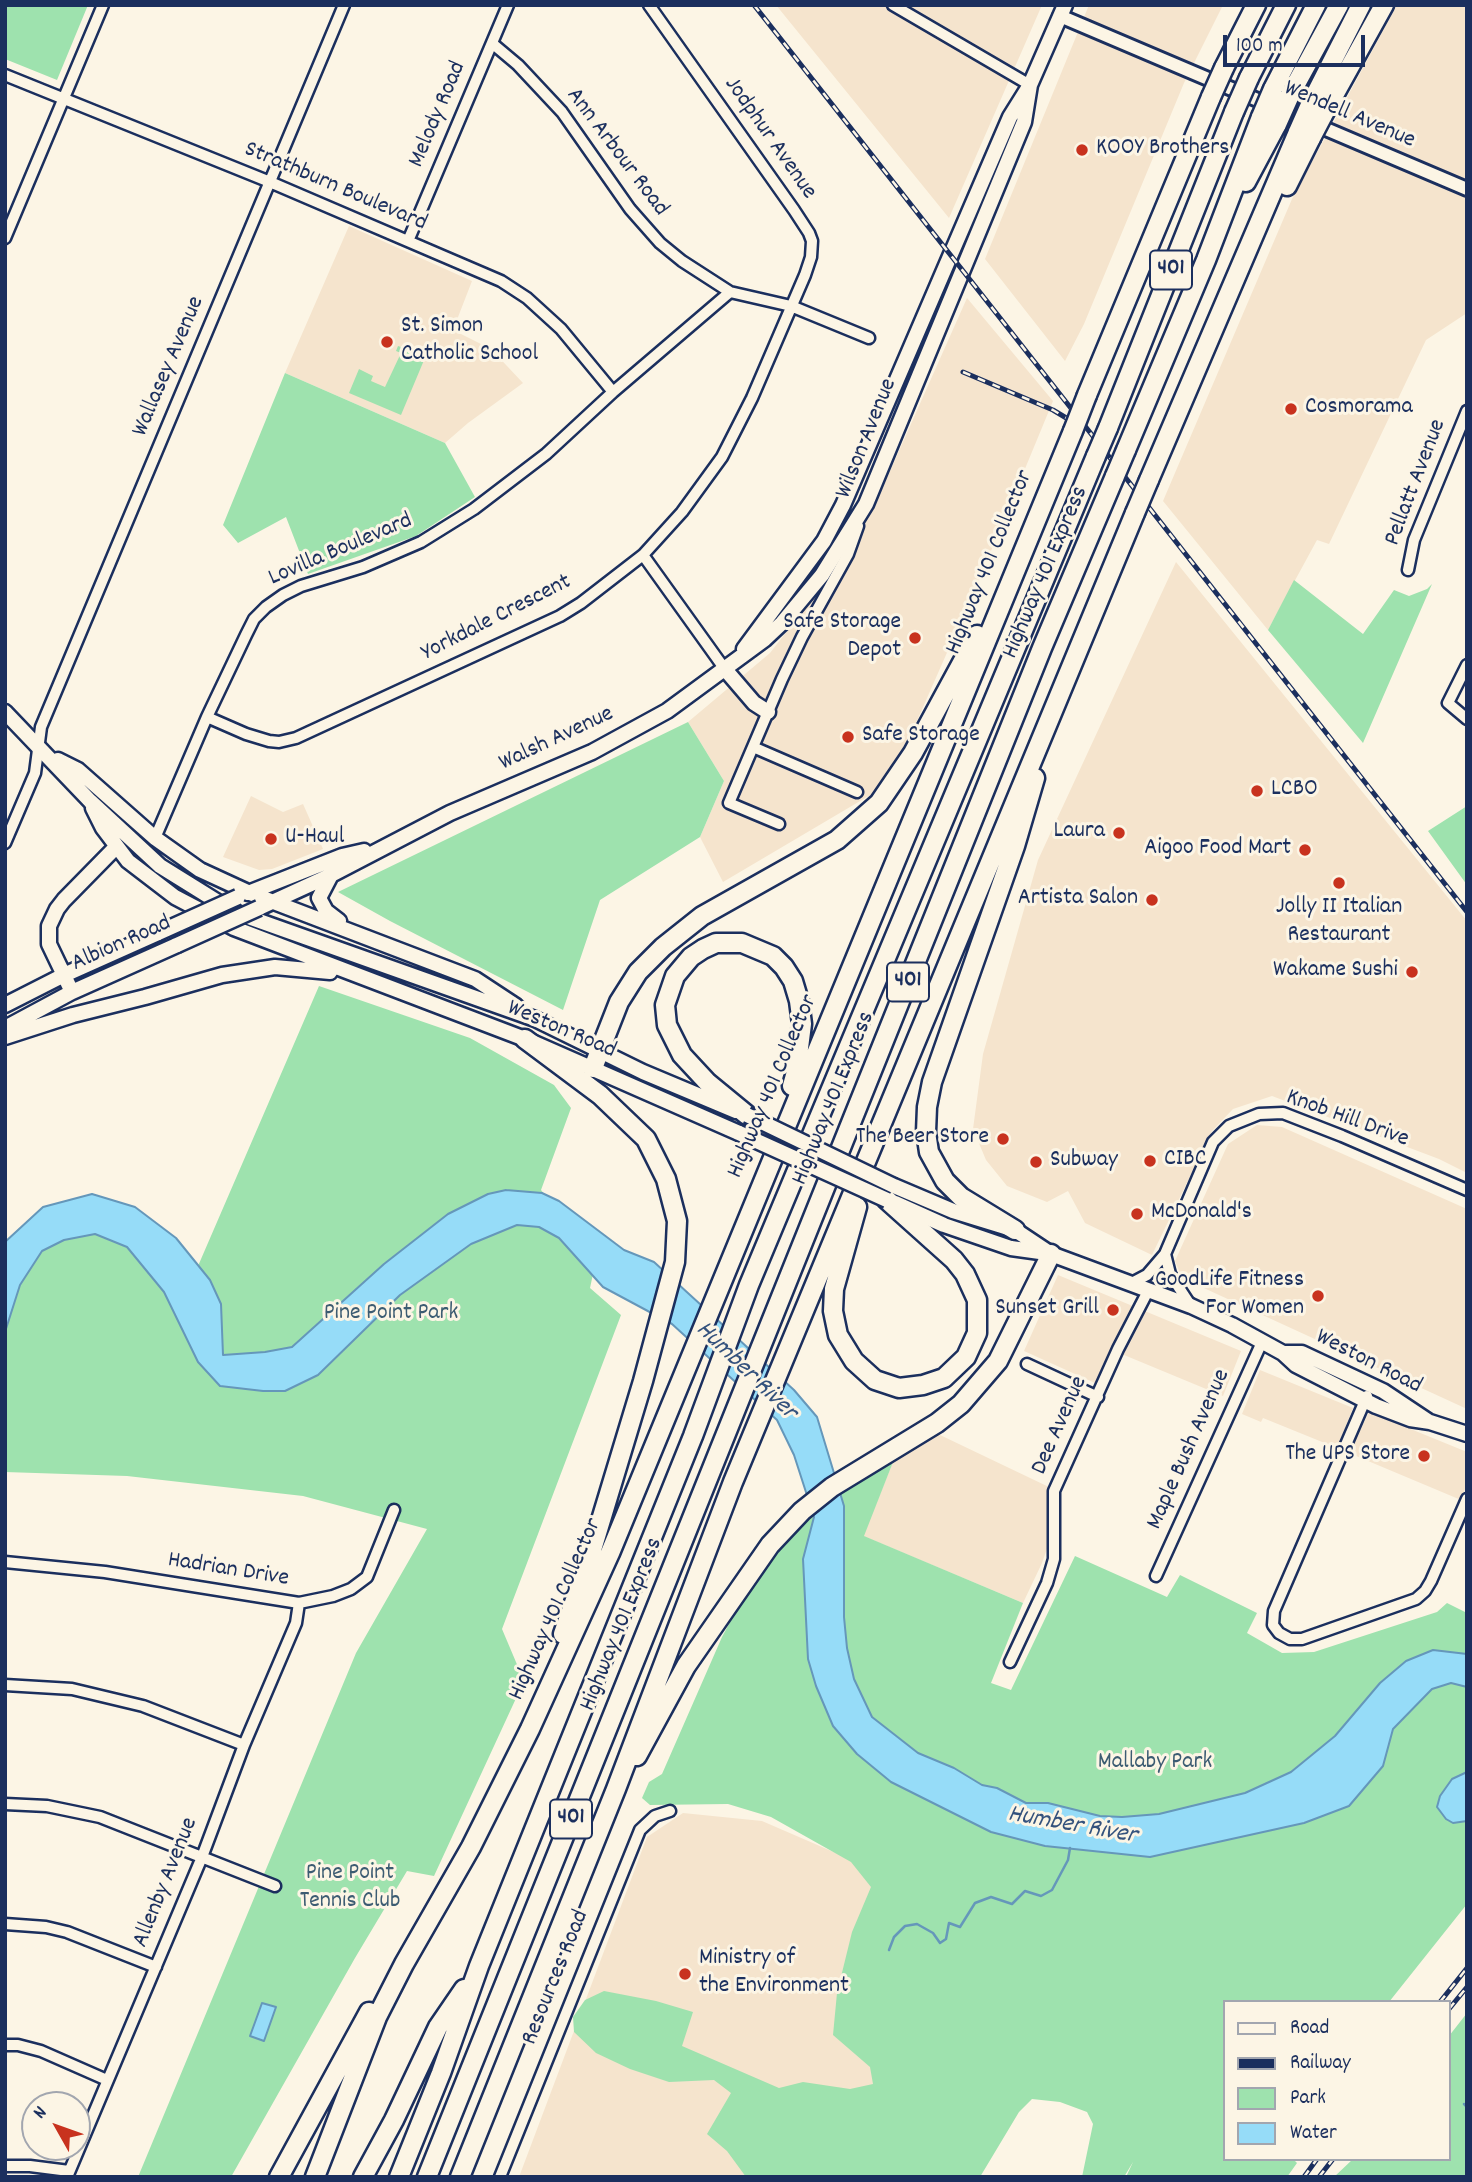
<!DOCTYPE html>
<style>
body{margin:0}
#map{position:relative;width:1472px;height:2182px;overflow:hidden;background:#fcf5e5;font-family:Dekko,sans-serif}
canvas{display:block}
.frame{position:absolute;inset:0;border:7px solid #1b2f5e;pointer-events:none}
.legend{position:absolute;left:1223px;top:2000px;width:228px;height:161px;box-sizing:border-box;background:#fcf5e5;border:2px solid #a2a6af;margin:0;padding:9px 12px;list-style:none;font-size:21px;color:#1b2f5e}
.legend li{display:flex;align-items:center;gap:14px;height:35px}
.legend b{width:35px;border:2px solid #a2a6af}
.north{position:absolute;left:21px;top:2091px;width:70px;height:70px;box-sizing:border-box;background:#fcf5e5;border:2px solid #a2a6af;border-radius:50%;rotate:310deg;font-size:19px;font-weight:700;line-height:28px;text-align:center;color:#1b2f5e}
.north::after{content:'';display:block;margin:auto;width:24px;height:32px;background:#c8321e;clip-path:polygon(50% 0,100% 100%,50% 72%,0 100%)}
.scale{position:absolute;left:1223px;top:35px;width:142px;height:32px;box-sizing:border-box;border:4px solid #1b2f5e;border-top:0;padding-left:9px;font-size:21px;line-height:24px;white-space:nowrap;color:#1b2f5e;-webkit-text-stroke:5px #fcf5e5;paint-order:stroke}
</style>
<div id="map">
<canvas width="1472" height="2182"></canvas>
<div class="frame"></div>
<ul class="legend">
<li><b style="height:9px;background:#fcf5e5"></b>Road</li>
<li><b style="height:9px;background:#1b2f5e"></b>Railway</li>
<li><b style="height:19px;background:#9ee2ae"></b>Park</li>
<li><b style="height:19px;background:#96dcf8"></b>Water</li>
</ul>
<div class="north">N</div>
<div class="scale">100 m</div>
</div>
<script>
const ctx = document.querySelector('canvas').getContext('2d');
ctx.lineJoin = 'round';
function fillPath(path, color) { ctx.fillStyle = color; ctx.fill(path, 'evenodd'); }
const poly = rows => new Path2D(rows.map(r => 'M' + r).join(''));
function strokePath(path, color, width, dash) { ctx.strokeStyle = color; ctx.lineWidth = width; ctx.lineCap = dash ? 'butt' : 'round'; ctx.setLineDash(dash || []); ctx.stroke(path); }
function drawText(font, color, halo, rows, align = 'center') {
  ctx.font = font + ' Dekko,sans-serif'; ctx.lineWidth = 6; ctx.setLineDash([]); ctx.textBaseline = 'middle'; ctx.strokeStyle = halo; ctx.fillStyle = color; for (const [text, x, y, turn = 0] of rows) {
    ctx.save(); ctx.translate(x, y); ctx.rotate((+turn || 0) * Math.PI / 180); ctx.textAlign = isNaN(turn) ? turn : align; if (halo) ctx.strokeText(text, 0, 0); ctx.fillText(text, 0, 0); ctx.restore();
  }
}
const built = poly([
 [776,5,1042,5,949,218],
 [1089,5,1223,5,1184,83,1084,324,1065,361,985,259],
 [1397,5,1467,5,1467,313,1426,340,1329,544,1317,540,1268,630,1163,501,1292,199],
 [349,226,472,281,453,330,491,349,523,383,468,423,445,443,285,373],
 [967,298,1053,401,979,580,916,723,896,761,872,794,723,882,700,837,724,781,688,722,770,653,822,586,874,507],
 [1176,562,1467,921,1467,1173,1439,1159,1272,1096,1233,1109,1212,1131,1152,1255,1085,1223,1068,1191,1047,1202,1007,1186,986,1160,973,1129,983,1054,1038,860],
 [251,796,283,812,303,804,323,849,272,869,259,870,223,857],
 [1257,1125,1282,1127,1467,1209,1467,1409,1182,1278,1175,1261,1228,1144],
 [1058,1275,1241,1351,1223,1396,1112,1350,1095,1383,1024,1351],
 [1260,1370,1353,1408,1337,1448,1263,1418,1261,1422,1242,1414],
 [1369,1412,1467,1452,1467,1484,1461,1500,1349,1453],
 [938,1434,1051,1488,1048,1515,1049,1543,1042,1563,1023,1603,863,1536,895,1457],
 [683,1813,762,1821,896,1879,884,2177,519,2177,647,1837]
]);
const green = poly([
 [5,5,88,5,57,80,5,59],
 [398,346,416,352,418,349,427,353,401,415,349,393,359,369,373,376,371,381,385,387,401,353,396,351],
 [285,373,445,443,475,497,416,536,308,574,286,517,238,543,223,525],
 [1294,580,1363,634,1394,590,1409,596,1427,589,1432,584,1363,743,1268,630],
 [688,722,724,781,700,837,600,900,563,1010,390,921,338,892],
 [1467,806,1467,885,1428,831],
 [319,986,470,1038,554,1085,571,1108,541,1190,596,1260,590,1288,621,1315,502,1629,524,1681,434,1876,407,1871,355,1958,231,2177,138,2177,356,1653,427,1529,303,1496,127,1476,5,1472,5,1332,20,1285,42,1251,64,1240,94,1234,127,1247,164,1292,175,1313,198,1266],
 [895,1457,864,1536,1023,1603,991,1683,1011,1690,1075,1556,1167,1597,1180,1575,1257,1613,1247,1633,1282,1653,1314,1652,1437,1612,1447,1603,1467,1613,1467,1904,1389,2002,1225,2002,1225,2159,1293,2159,1297,2163,1287,2177,1126,2177,1133,2162,1124,2177,1082,2177,1093,2124,1087,2112,1060,2102,1032,2099,1019,2112,980,2177,746,2177,727,2151,707,2134,731,2093,714,2080,669,2082,630,2069,596,2053,574,2032,573,2017,585,2000,604,1991,656,2001,693,2012,682,2046,779,2088,803,2082,850,2089,873,2084,870,2067,833,2035,837,1993,852,1932,871,1887,851,1862,771,1817,728,1804,650,1805,642,1798,649,1782,662,1774,722,1637,761,1564,802,1511],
 [1467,2013,1467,2177,1334,2177,1353,2159,1449,2159,1449,2036]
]);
const water = poly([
 [506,1190,542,1193,559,1201,624,1250,654,1262,794,1390,817,1417,844,1506,844,1617,847,1648,854,1679,872,1717,918,1753,954,1768,982,1785,997,1788,1026,1803,1048,1803,1100,1816,1122,1817,1159,1814,1245,1793,1291,1772,1335,1736,1380,1683,1406,1661,1433,1650,1467,1654,1467,1687,1451,1683,1432,1689,1393,1729,1383,1766,1349,1806,1304,1823,1150,1857,1045,1846,991,1832,891,1782,857,1754,833,1726,816,1686,808,1659,803,1559,814,1517,794,1455,777,1420,672,1324,603,1287,559,1238,539,1227,517,1225,471,1244,400,1295,318,1375,285,1391,263,1391,220,1386,198,1362,164,1292,127,1247,95,1234,64,1240,42,1251,20,1285,5,1332,5,1242,43,1207,92,1194,135,1207,176,1238,210,1280,221,1304,223,1355,265,1352,292,1347,384,1264,448,1214,488,1194,506,1190],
 [1467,1772,1467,1821,1453,1823,1446,1819,1437,1807,1440,1796,1452,1779,1467,1772],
 [262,2003,276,2007,264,2041,250,2036,262,2003]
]);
const stream = poly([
 [889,1950,894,1937,905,1926,917,1924,933,1933,940,1943,946,1939,949,1923,960,1927,975,1903,991,1897,1012,1904,1025,1891,1041,1896,1052,1890,1068,1860,1070,1848],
 [1464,2104,1467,2107]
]);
const minor = poly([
 [893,5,1030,85],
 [493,44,518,65,562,112,630,209,660,243,682,261,730,292,791,306,869,338],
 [5,75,270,182,501,281,527,298,561,329,613,392],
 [5,238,103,5],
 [408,241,508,5],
 [643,555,724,668],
 [1408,570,1414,540,1467,411],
 [1467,665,1448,703,1467,719],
 [207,717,246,734,269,741,279,742,296,738,560,616,581,603,643,555,682,512,722,457,752,398,805,275,811,257,812,241,809,233,794,210,649,5],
 [753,747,857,792],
 [779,824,729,803,782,679,802,637,848,554,858,526],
 [155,838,207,717,246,635,254,619,266,607,283,595,301,586,363,567,421,542,474,509,546,454,613,392,730,292],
 [5,843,35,773,41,727,344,5],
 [1165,1254,1170,1274,1191,1306],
 [1130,1284,1147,1275,1165,1254,1213,1142,1229,1126,1259,1114,1283,1113,1342,1136,1467,1190],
 [1027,1364,1098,1397],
 [1367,1396,1274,1611,1273,1625,1279,1633,1290,1639,1302,1639,1416,1599,1425,1591,1431,1581,1467,1499],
 [5,1562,105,1572,299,1603,333,1596,351,1589,367,1577,394,1510],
 [1156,1576,1262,1342],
 [1010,1662,1047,1583,1054,1559,1054,1491,1118,1349,1148,1291],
 [5,1685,72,1689,143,1706,244,1745],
 [5,1804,47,1806,100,1817,275,1886],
 [5,1924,46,1927,67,1932,156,1967],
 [5,2045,18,2045,41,2051,107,2080],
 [5,2166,30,2166,69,2171],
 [67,2177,202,1857,244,1745,296,1623,299,1603],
 [500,2177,640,1830,655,1816,670,1811]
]);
const tertiary = poly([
 [1060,16,1467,189]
]);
const secondary = poly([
 [744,649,824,541,843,505,1010,117,1030,85,1065,5],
 [724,668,754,703,768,712],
 [5,712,90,801,160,866,234,912,535,1019,643,1072,736,1111],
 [58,760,78,770,155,838,200,870,250,893,475,979,516,1006],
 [93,808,103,828,128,861,175,897,234,928,525,1039,739,1133],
 [331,875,319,898,326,911,339,921],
 [248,893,342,856,364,851],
 [259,908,331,875,450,813,592,752,667,711,765,639,782,623,822,575,866,504,1024,122,1030,85],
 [72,992,49,944,49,926,57,909,64,900,116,847],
 [5,1005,64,975,158,933],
 [5,1028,72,992,177,945],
 [5,1037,73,1015,145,997,222,975,275,967,330,972],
 [894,1186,953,1211,1015,1230,1051,1254,1191,1306,1232,1325,1283,1353,1296,1365,1376,1406,1410,1419,1430,1422,1467,1434],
 [895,1203,944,1225,1011,1248,1047,1253],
 [1283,1353,1302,1353,1383,1391,1428,1421]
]);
const motorway = poly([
 [1224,68,1256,5],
 [1249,78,1286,5],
 [1273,89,1316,5],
 [1290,95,1339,5],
 [1310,105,1361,5],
 [1322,117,1384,5],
 [1246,182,1277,124],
 [1287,186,1311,138],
 [1087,395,1211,97],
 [1108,428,1234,112],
 [1126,450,1206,260,1261,117],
 [1149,480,1298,132],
 [525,1039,600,1095,646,1139,666,1179,677,1221,675,1262,643,1381,588,1563,563,1634],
 [593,1068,619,1002,638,972,663,947,702,916,837,840,879,803,913,753,977,635],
 [747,1115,708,1083,682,1055,667,1025,665,1005,675,976,691,957,703,949,716,943,742,943,773,956,784,967,793,981,799,1001,802,1024,796,1072,792,1086],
 [857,1207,834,1289,833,1311,838,1335,854,1361,875,1380,899,1388,923,1385,944,1378,966,1357,977,1333,977,1300,965,1274,954,1260,887,1200],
 [1015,1230,961,1197,945,1181,929,1152,926,1132,927,1107,932,1082,1015,846,1035,778],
 [637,1756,686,1666,770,1545,802,1511,832,1487,937,1423,961,1404,998,1361,1051,1254],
 [279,2177,369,2012],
 [315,2177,377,2017,404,1964,471,1847,530,1729,610,1553,1073,431],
 [363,2177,394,2120,438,2027,464,1989],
 [399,2177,441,2073,479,1966,693,1436,749,1285,1096,456],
 [427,2177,1042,648,1115,476],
 [460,2177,616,1789,733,1482,1135,513]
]);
const rail = poly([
 [754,5,1467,912],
 [963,372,1053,410,1083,428],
 [1440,2002,1467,1968],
 [1449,2009,1467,1987],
 [1304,2177,1317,2159],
 [1319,2177,1333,2159]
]);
const secondaryBridge = poly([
 [158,933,238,897],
 [177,945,259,908],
 [747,1115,894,1186],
 [739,1133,887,1200]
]);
const motorwayBridge = poly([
 [1211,97,1224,68],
 [1234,112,1249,78],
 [1261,117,1273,89],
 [1277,124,1290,95],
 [1298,132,1310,105],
 [1311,138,1322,117],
 [1073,431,1087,395],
 [1096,456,1108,428],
 [1115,476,1126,450],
 [1135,513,1149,480]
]);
const markers = [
 [1082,150,7,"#c8321e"],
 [387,342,7,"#c8321e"],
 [1291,409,7,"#c8321e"],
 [915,638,7,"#c8321e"],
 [848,737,7,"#c8321e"],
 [1257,791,7,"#c8321e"],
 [1119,833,7,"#c8321e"],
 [271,839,7,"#c8321e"],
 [1305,850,7,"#c8321e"],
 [1339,883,7,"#c8321e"],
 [1152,900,7,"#c8321e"],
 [1412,972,7,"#c8321e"],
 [1003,1139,7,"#c8321e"],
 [1150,1161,7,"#c8321e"],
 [1036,1162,7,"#c8321e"],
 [1137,1214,7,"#c8321e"],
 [1318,1296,7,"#c8321e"],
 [1113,1310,7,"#c8321e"],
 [1424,1456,7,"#c8321e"],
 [685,1974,7,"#c8321e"]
];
const shields = [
 [1171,270,42],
 [908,982,42],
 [571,1819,42]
];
const shieldNames = [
 ["401",1171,270],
 ["401",908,982],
 ["401",571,1819]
];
const streetNames = [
 ["Melody Road",439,115,-67],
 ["Wendell Avenue",1349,116,23],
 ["Jodphur Avenue",769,139,55],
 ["Ann Arbour Road",616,153,53],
 ["Strathburn Boulevard",335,188,23],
 ["Wallasey Avenue",170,367,-67],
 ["Wilson Avenue",868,439,-68],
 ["Pellatt Avenue",1417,483,-69],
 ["Lovilla Boulevard",341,551,-23],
 ["Highway 401 Collector",991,563,-68],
 ["Highway 401 Express",1047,573,-67],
 ["Yorkdale Crescent",497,619,-27],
 ["Walsh Avenue",557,740,-25],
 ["Albion Road",122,945,-24],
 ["Weston Road",561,1031,23],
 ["Highway 401 Collector",774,1087,-67],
 ["Highway 401 Express",835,1099,-68],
 ["Knob Hill Drive",1347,1120,20],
 ["Weston Road",1368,1363,27],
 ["Dee Avenue",1061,1426,-66],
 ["Maple Bush Avenue",1190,1450,-66],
 ["Hadrian Drive",228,1571,9],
 ["Highway 401 Collector",557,1610,-66],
 ["Highway 401 Express",623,1625,-68],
 ["Allenby Avenue",167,1883,-68],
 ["Resources Road",557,1978,-68]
];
const poiNames = [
 ["KOOY Brothers",1096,150],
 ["St. Simon",401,328],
 ["Catholic School",401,356],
 ["Cosmorama",1305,409],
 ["Safe Storage",901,624,"right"],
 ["Depot",901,652,"right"],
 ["Safe Storage",862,737],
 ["LCBO",1271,791],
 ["Laura",1105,833,"right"],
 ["U-Haul",285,839],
 ["Aigoo Food Mart",1291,850,"right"],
 ["Artista Salon",1138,900,"right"],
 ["Jolly II Italian",1339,909,"center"],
 ["Restaurant",1339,937,"center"],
 ["Wakame Sushi",1398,972,"right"],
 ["The Beer Store",989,1139,"right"],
 ["CIBC",1164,1161],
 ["Subway",1050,1162],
 ["McDonald's",1151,1214],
 ["GoodLife Fitness",1304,1282,"right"],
 ["For Women",1304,1310,"right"],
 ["Sunset Grill",1099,1310,"right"],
 ["The UPS Store",1410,1456,"right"],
 ["Ministry of",699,1960],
 ["the Environment",699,1988]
];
const parkNames = [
 ["Pine Point Park",391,1315],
 ["Mallaby Park",1155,1764],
 ["Pine Point",350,1875],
 ["Tennis Club",350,1903]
];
const waterNames = [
 ["Humber River",745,1372,44],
 ["Humber River",1072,1827,10]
];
fillPath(built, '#f5e4cd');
fillPath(green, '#9ee2ae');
fillPath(water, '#96dcf8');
strokePath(water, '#6597ba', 2);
strokePath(stream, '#6597ba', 2.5);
strokePath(minor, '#1b2f5e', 15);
strokePath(tertiary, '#1b2f5e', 18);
strokePath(secondary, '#1b2f5e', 19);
strokePath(motorway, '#1b2f5e', 23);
strokePath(minor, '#fcf5e5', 10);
strokePath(tertiary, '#fcf5e5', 12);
strokePath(secondary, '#fcf5e5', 14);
strokePath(motorway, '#fcf5e5', 18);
strokePath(rail, '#1b2f5e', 5);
strokePath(rail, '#fcf5e5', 2.5, [8]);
strokePath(secondaryBridge, '#1b2f5e', 19, []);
strokePath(motorwayBridge, '#1b2f5e', 23, []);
strokePath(secondaryBridge, '#fcf5e5', 14);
strokePath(motorwayBridge, '#fcf5e5', 18);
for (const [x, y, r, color] of markers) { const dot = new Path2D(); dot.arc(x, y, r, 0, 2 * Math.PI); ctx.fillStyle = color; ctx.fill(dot); strokePath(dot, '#fcf5e5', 2.5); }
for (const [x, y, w] of shields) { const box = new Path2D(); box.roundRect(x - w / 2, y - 19.5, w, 39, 5); ctx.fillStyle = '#fcf5e5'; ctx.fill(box); strokePath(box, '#1b2f5e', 2); }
drawText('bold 23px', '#1b2f5e', null, shieldNames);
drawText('24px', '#1b2f5e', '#fcf5e5', streetNames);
drawText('24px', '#1b2f5e', '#fcf5e5', poiNames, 'left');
drawText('24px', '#3c5c72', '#fcf5e5', parkNames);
drawText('italic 26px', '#34527d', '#fcf5e5', waterNames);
</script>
